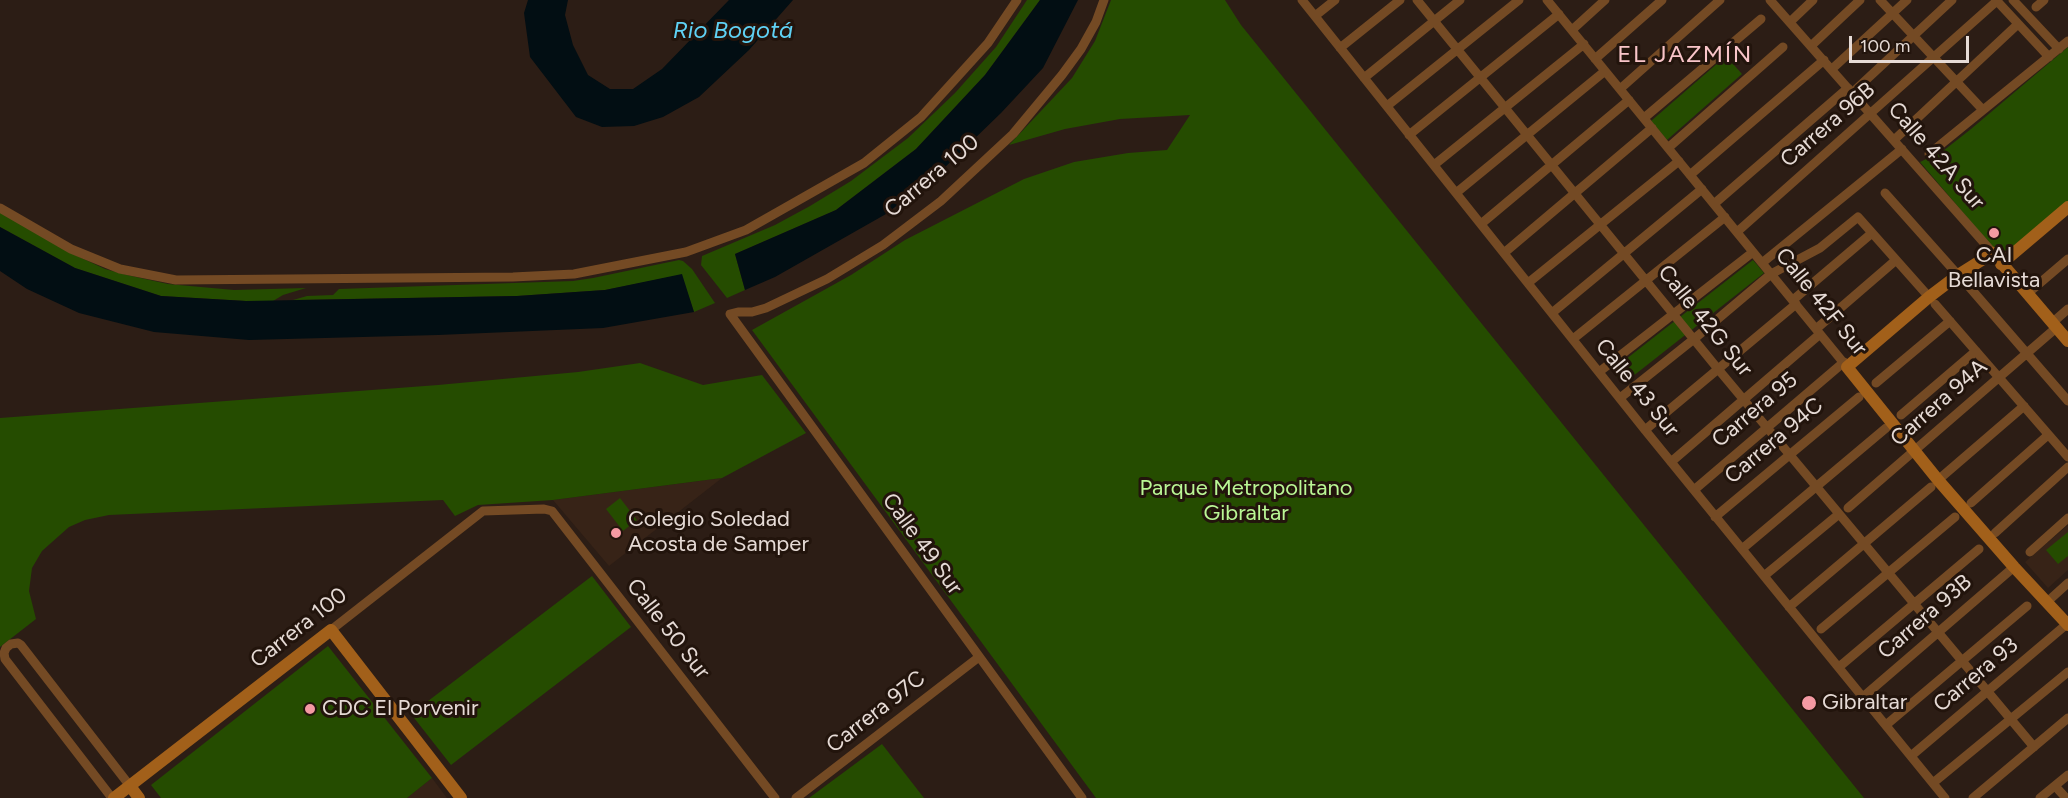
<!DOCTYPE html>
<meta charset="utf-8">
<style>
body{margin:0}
#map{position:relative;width:2068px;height:798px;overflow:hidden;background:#2c1d15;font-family:Figtree,sans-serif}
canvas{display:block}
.scale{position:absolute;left:1849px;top:36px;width:120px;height:27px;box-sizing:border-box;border:3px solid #e6dbd6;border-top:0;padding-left:8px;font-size:18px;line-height:21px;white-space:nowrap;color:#e6dbd6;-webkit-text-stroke:4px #22140c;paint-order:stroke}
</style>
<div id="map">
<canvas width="2068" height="798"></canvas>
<div class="scale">100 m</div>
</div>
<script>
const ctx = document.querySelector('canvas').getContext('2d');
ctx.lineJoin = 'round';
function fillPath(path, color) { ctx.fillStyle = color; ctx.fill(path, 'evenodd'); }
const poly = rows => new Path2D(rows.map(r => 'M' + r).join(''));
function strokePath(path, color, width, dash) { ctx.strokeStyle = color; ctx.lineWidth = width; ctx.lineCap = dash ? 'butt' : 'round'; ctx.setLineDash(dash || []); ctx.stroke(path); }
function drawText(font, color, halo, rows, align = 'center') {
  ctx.font = font + ' Figtree,sans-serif'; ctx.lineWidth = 6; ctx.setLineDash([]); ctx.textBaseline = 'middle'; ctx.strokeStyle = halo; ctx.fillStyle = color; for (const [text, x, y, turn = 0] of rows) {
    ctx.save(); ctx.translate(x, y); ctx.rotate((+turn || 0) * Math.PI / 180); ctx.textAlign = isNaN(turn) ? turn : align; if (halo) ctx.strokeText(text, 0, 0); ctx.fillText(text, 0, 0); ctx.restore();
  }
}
const built = poly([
 [722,478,609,566,553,500],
 [2068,525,2068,570,2048,588,2025,562],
 [432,778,447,798,407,798]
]);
const green = poly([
 [1027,0,1040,0,985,75,916,149,836,210,735,254,745,290,727,298,701,265,702,256,775,225,810,206,851,181,908,138,955,93,996,47],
 [1111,0,1225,0,1241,25,1864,798,1096,798,752,330,851,275,905,240,1024,179,1074,162,1128,153,1167,150,1190,115,1120,119,1065,129,1009,145,1072,78,1095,41],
 [2068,47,2068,202,2011,250,2004,251,1995,250,1920,162,1943,151,1971,129],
 [1726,56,1742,74,1667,140,1651,121],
 [0,212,71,253,105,269,127,275,168,284,234,290,306,288,283,295,273,301,246,301,161,296,75,268,0,227],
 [679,260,683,261,692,269,715,303,694,312,681,275,605,290,517,296,293,300,307,296,333,295,339,289,573,281,593,278],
 [1753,260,1764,273,1623,384,1612,370],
 [640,363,703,385,762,375,806,433,722,478,553,500,478,505,455,516,443,500,109,515,85,520,69,527,42,551,32,568,29,591,36,619,0,647,0,418,438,385,578,372],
 [620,498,637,520,623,531,606,509],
 [2068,532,2068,556,2058,564,2046,550],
 [592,576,631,627,451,765,411,714],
 [328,646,432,778,407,798,161,798,151,785],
 [882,744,924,798,809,798]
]);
const water = poly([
 [528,0,568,0,565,15,573,45,588,75,610,89,633,89,662,69,729,0,793,0,749,50,699,97,663,117,634,126,602,127,576,117,530,57,524,13],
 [1040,0,1078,0,1043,68,1001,113,939,173,886,214,775,277,745,290,735,254,836,210,916,149,985,75],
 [0,227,75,268,161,296,246,301,517,296,605,290,682,274,694,312,603,328,438,335,249,340,154,332,79,313,27,289,0,271]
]);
const street = poly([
 [1302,0,1645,430,1945,798],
 [1417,0,1718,369,2034,747],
 [1547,0,1847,367],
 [1770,0,1993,253],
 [1880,0,1983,110],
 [1996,0,2049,57],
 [2013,0,2059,49],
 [2036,7,2044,0],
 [1315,16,1335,0],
 [1790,22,1813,0],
 [1572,30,1605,0],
 [1811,46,1860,0],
 [1340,48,1400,0],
 [1595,59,1662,0],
 [1832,69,1907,0],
 [1364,78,1460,0],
 [1620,89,1720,0],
 [1852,93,1952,0],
 [1387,106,1519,0],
 [1644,118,1761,19],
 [1409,135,1559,14],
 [1894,140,2018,24],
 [1668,148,1783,47],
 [1929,154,2068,41],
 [1434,165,1584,44],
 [1690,175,1824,60],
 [1456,193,1605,71],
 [1885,193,1958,275],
 [1714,204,1848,88],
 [0,208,71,249,120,269,176,280,513,277,574,274,686,252,746,230,864,163,921,117,988,43,1017,0],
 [1481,224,1629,100],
 [1737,232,1998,0],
 [1504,253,1652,128],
 [1762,263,1902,149],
 [1965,282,2068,401],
 [1528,283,1679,161],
 [2027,294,2068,259],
 [1793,300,1872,233],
 [1935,304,2068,457],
 [1552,313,1702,189],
 [2052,323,2068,309],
 [1816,329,1896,260],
 [1573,339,1725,217],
 [1599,372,1753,252],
 [1876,383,1950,321],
 [1620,398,1694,339,1771,274,1820,248,1858,217,1929,297],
 [1901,415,1976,351],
 [1645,430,1796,304],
 [1671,462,1820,334],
 [1938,480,2024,406],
 [1694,490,1844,362],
 [1971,503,2048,435],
 [1848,508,2056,328],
 [1715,517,1859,397],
 [1995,533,2068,467],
 [1742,549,1886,428],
 [2030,552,2068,518],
 [1764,576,1839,514],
 [2047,602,2068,583],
 [1789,607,1931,487],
 [1821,629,1955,517],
 [331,630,483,511,544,509,552,511,775,798],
 [1839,667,1979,549],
 [1863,697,2014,567],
 [1886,725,2027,606],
 [1911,756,2067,624],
 [1933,783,2068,672],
 [2055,786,2066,798],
 [112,798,5,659,4,653,6,648,11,644,18,643,21,645,130,786],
 [796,798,979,657],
 [1082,798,730,314,738,312,752,312,766,308,827,279,883,245,941,201,1013,134,1062,75,1081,49,1096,22,1104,0],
 [1973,798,2068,718],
 [2040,798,2068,775]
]);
const secondary = poly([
 [2001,264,2068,207],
 [2068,341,1993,253,1958,275,1929,297,1847,367,1938,480,2014,567,2068,625],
 [130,786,139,798],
 [114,798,331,630,461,798]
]);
const markers = [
 [1994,233,6,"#f49aa3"],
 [616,533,6,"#f49aa3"],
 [1809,703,8,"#f49aa3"],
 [310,709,6,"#f49aa3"]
];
const streetNames = [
 ["Carrera 96B",1828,125,-41],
 ["Calle 42A Sur",1936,156,49],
 ["Carrera 100",932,176,-40],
 ["Calle 42F Sur",1821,302,51],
 ["Calle 42G Sur",1705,321,51],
 ["Calle 43 Sur",1637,388,51],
 ["Carrera 94A",1939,403,-41],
 ["Carrera 95",1755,410,-40],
 ["Carrera 94C",1774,441,-40],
 ["Calle 49 Sur",922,544,54],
 ["Carrera 93B",1925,617,-41],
 ["Carrera 100",299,628,-38],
 ["Calle 50 Sur",668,629,52],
 ["Carrera 93",1976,675,-40],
 ["Carrera 97C",876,712,-38]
];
const poiNames = [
 ["CAI",1994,256,"center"],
 ["Bellavista",1994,281,"center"],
 ["Colegio Soledad",628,520],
 ["Acosta de Samper",628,545],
 ["Gibraltar",1822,703],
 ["CDC El Porvenir",322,709]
];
const parkNames = [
 ["Parque Metropolitano",1246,489],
 ["Gibraltar",1246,514]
];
const waterNames = [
 ["Rio Bogotá",733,31]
];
const neighbourhoodNames = [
 ["EL JAZMÍN",1685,55]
];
fillPath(built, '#372317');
fillPath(green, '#254c00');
fillPath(water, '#020e13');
strokePath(street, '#744a24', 9);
strokePath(secondary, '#a2601a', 12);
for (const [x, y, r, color] of markers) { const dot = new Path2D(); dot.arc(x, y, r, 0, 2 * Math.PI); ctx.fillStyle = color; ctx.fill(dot); strokePath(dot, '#22140c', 2); }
drawText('22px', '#e6dbd6', '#22140c', streetNames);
drawText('22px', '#e6dbd6', '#22140c', poiNames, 'left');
drawText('22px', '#baf795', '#22140c', parkNames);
drawText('italic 24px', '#5fd2f5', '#22140c', waterNames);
ctx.letterSpacing = '1.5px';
drawText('24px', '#f9c5c9', '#22140c', neighbourhoodNames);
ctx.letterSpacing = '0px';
</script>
